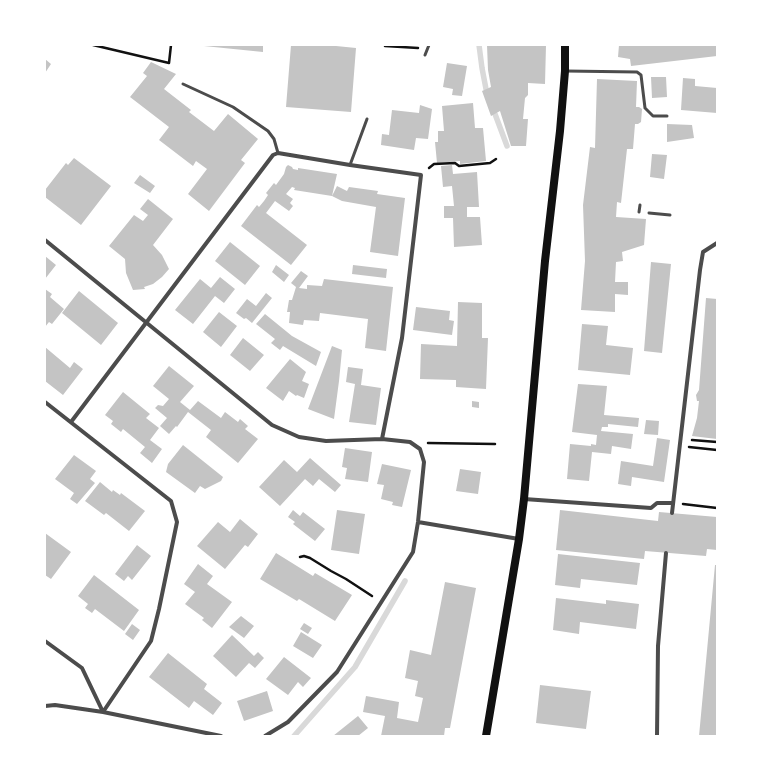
<!DOCTYPE html>
<style>
body{margin:0}
#map{position:relative;width:762px;height:781px;overflow:hidden;background:#fff;font-family:Ubuntu,sans-serif}
canvas{display:block}
.frame{position:absolute;inset:0;border:46px solid #fff;pointer-events:none}
</style>
<div id="map">
<canvas width="762" height="781"></canvas>
<div class="frame"></div>
</div>
<script>
const ctx = document.querySelector('canvas').getContext('2d');
ctx.lineJoin = 'round';
const poly = rows => new Path2D(rows.map(r => 'M' + r).join(''));
function strokePath(path, color, width, dash) { ctx.strokeStyle = color; ctx.lineWidth = width; ctx.lineCap = dash ? 'butt' : 'round'; ctx.setLineDash(dash || []); ctx.stroke(path); }
function fillPath(path, color) { ctx.fillStyle = color; ctx.fill(path, 'evenodd'); }
const stream = poly([
 [479,45,482,68,486,89],
 [495,114,507,146],
 [294,736,355,667,405,581]
]);
const building = poly([
 [204,45,263,45,263,52,204,46],
 [291,45,326,45,356,48,351,112,286,107],
 [487,45,546,45,545,84,528,83,528,95,525,98,523,119,528,119,526,146,511,146,500,111,491,116,482,91,491,87,488,70],
 [619,45,717,45,717,56,631,66,630,59,618,57],
 [45,59,51,64,45,73],
 [151,62,176,74,164,89,191,110,189,112,214,131,228,114,258,139,241,160,245,163,209,211,188,194,207,169,196,161,193,166,159,140,169,127,130,97,147,76,143,73],
 [447,63,467,66,462,96,452,95,453,89,443,87],
 [651,77,666,77,667,97,652,98],
 [683,78,695,79,695,86,717,88,717,113,681,110],
 [597,79,637,81,636,107,639,107,642,109,641,122,638,124,635,124,633,149,627,149,621,203,617,202,616,217,646,219,644,245,622,252,623,261,616,262,615,282,628,282,628,295,615,294,615,312,581,310,585,261,583,205,590,147,595,148],
 [473,103,475,128,483,128,486,161,460,164,460,161,437,163,435,142,438,142,438,131,444,131,442,106],
 [420,105,432,109,428,139,416,138,414,150,381,145,382,134,389,135,392,110,419,113],
 [667,124,692,125,694,138,667,142],
 [652,154,667,155,664,179,650,177],
 [74,158,111,186,81,225,45,197,45,190,66,163,68,165],
 [288,165,292,167,293,169,298,170,298,168,337,174,332,196,337,186,347,191,349,187,378,191,377,194,405,198,398,256,370,252,376,207,342,201,332,196,294,190,295,188,292,187,286,194,293,199,290,203,293,206,289,211,275,201,266,213,307,245,291,265,241,226,257,205,259,207,264,201,268,195,266,193,274,183,276,185,284,174,286,167],
 [452,165,453,174,477,172,479,207,467,207,467,217,480,217,482,245,454,247,453,218,444,218,444,206,454,206,452,186,443,187,441,166],
 [140,175,155,186,150,193,134,183],
 [148,199,173,219,153,245,162,255,169,269,162,277,153,284,144,287,145,289,133,290,126,273,125,259,109,246,134,215,143,221,148,215,140,209],
 [230,242,260,266,245,285,215,261],
 [45,256,56,265,45,279],
 [651,262,671,264,662,353,644,351],
 [276,265,289,275,284,282,272,272],
 [353,265,387,269,386,278,352,274],
 [301,271,308,276,299,288,307,289,307,285,322,286,324,279,393,287,386,351,365,348,368,319,320,313,319,321,304,320,303,325,289,323,290,312,287,312,289,300,292,300,296,287,291,283],
 [220,277,235,289,224,303,215,296,193,324,175,310,200,279,211,288],
 [45,289,52,294,50,297,64,309,52,324,49,322,45,327],
 [79,291,118,323,101,345,62,313],
 [266,293,272,298,252,323,246,318,244,319,236,313,247,299,256,306],
 [706,298,717,299,717,439,692,436,697,418,699,401,697,401,696,395,699,390],
 [458,302,482,303,482,338,488,338,486,389,456,387,456,380,420,379,421,344,457,346],
 [416,307,450,311,449,320,454,321,452,335,413,330],
 [219,312,237,326,221,347,203,332],
 [265,314,292,336,321,352,316,366,283,346,280,350,271,343,275,339,256,324],
 [582,324,608,326,606,345,633,348,630,375,578,370],
 [243,338,264,355,250,371,230,355],
 [332,346,342,350,339,381,334,419,308,409],
 [45,347,70,368,74,362,83,369,63,395,45,381],
 [290,359,306,372,302,381,309,384,304,398,297,395,296,396,289,391,283,401,266,388],
 [169,366,194,386,180,402,190,410,198,401,221,418,225,412,238,422,240,419,248,426,245,429,258,439,238,463,206,437,211,430,188,412,177,427,176,426,169,434,160,426,167,418,155,408,158,405,163,406,169,399,153,386],
 [348,367,363,369,361,385,381,388,376,425,349,422,355,384,346,382],
 [578,384,607,386,604,415,639,418,638,427,608,424,608,427,602,427,601,431,633,434,631,449,612,446,611,454,592,452,589,481,567,479,570,444,591,446,591,444,596,445,597,435,572,432],
 [123,392,150,414,146,418,159,428,150,440,162,449,152,463,140,453,145,447,123,429,121,432,111,424,113,421,105,415],
 [472,401,479,402,479,408,472,407],
 [646,420,659,421,658,435,644,434],
 [657,438,670,440,664,482,632,477,631,486,618,484,621,461,653,466],
 [183,445,223,477,221,481,205,489,200,486,195,493,166,472,168,464],
 [345,448,372,452,368,482,345,479,347,468,342,467],
 [74,455,96,471,90,479,95,483,77,504,70,499,74,493,55,479],
 [310,458,341,485,335,492,319,479,313,486,305,479,280,506,259,487,284,460,297,472],
 [382,464,411,470,402,507,392,505,393,502,381,499,384,485,377,484],
 [460,469,481,472,478,494,456,491],
 [100,482,112,492,113,490,120,495,121,493,145,511,129,531,106,513,104,515,85,501],
 [293,510,300,516,303,512,325,529,315,541,293,524,295,522,288,517],
 [337,510,365,514,359,554,331,550],
 [560,510,658,521,659,512,717,517,717,550,707,549,706,556,645,551,644,559,556,550],
 [240,519,258,534,248,547,245,545,225,569,197,546,218,522,230,532],
 [45,533,71,552,51,579,45,575],
 [137,545,151,556,132,580,128,576,124,581,115,574],
 [276,553,313,576,315,573,352,595,335,621,299,599,297,601,260,579],
 [558,554,640,563,637,585,581,579,580,588,555,585],
 [198,564,213,576,207,584,232,602,212,628,202,620,204,618,185,604,195,592,184,584],
 [715,565,717,565,717,736,699,736],
 [94,575,139,610,124,631,95,609,92,613,85,608,88,604,78,596],
 [445,582,476,588,450,728,445,728,444,736,381,736,385,716,363,712,366,696,399,702,397,718,418,722,423,698,415,696,418,681,405,678,410,650,431,655],
 [556,598,606,604,606,600,639,604,636,629,580,622,579,634,553,630],
 [241,616,254,626,244,638,229,627],
 [304,623,312,628,308,634,300,629],
 [132,624,140,630,133,640,125,634],
 [301,632,322,645,313,658,293,646],
 [232,635,254,656,258,652,264,658,255,668,249,663,236,677,213,656],
 [168,653,207,684,204,689,222,703,213,715,194,701,189,708,149,677],
 [284,657,311,678,303,687,298,682,288,695,266,679],
 [540,685,591,691,586,729,536,723],
 [267,691,273,711,244,721,237,701],
 [358,716,368,728,358,736,333,736]
]);
const path = poly([
 [93,45,169,63,171,45],
 [385,46,418,48],
 [429,168,434,164,455,163,459,166,490,163,496,159],
 [692,440,717,442],
 [428,443,495,444],
 [689,447,717,450],
 [683,504,717,508],
 [300,557,304,556,310,558,331,571,346,579,372,596]
]);
const service = poly([
 [425,55,429,45],
 [566,71,637,72,641,75,645,108,653,116,667,116],
 [183,84,233,107,268,131,274,139,278,153],
 [350,165,367,119],
 [639,212,640,205],
 [649,213,670,215]
]);
const minor = poly([
 [45,240,272,425,299,437,326,441,382,439,410,442,420,449,424,462,418,522,413,552,337,672,288,722,265,736],
 [45,402,171,501,177,522,159,609,151,641,103,712],
 [71,422,273,155,278,153,350,165,421,175,402,338,382,439],
 [524,499,651,508,657,503,673,503],
 [672,513,700,270,703,252,717,243],
 [418,522,519,539],
 [45,641,82,668,103,712],
 [45,706,55,705,103,712,221,736],
 [657,736,658,646,666,553]
]);
const secondary = poly([
 [486,736,519,539,524,499,545,261,560,131,565,71,565,45]
]);
strokePath(stream, '#d9d9d9', 5.5);
fillPath(building, '#c4c4c4');
strokePath(path, '#111', 2.5);
strokePath(service, '#4c4c4c', 3);
strokePath(minor, '#4c4c4c', 4);
strokePath(secondary, '#111', 8);
</script>
